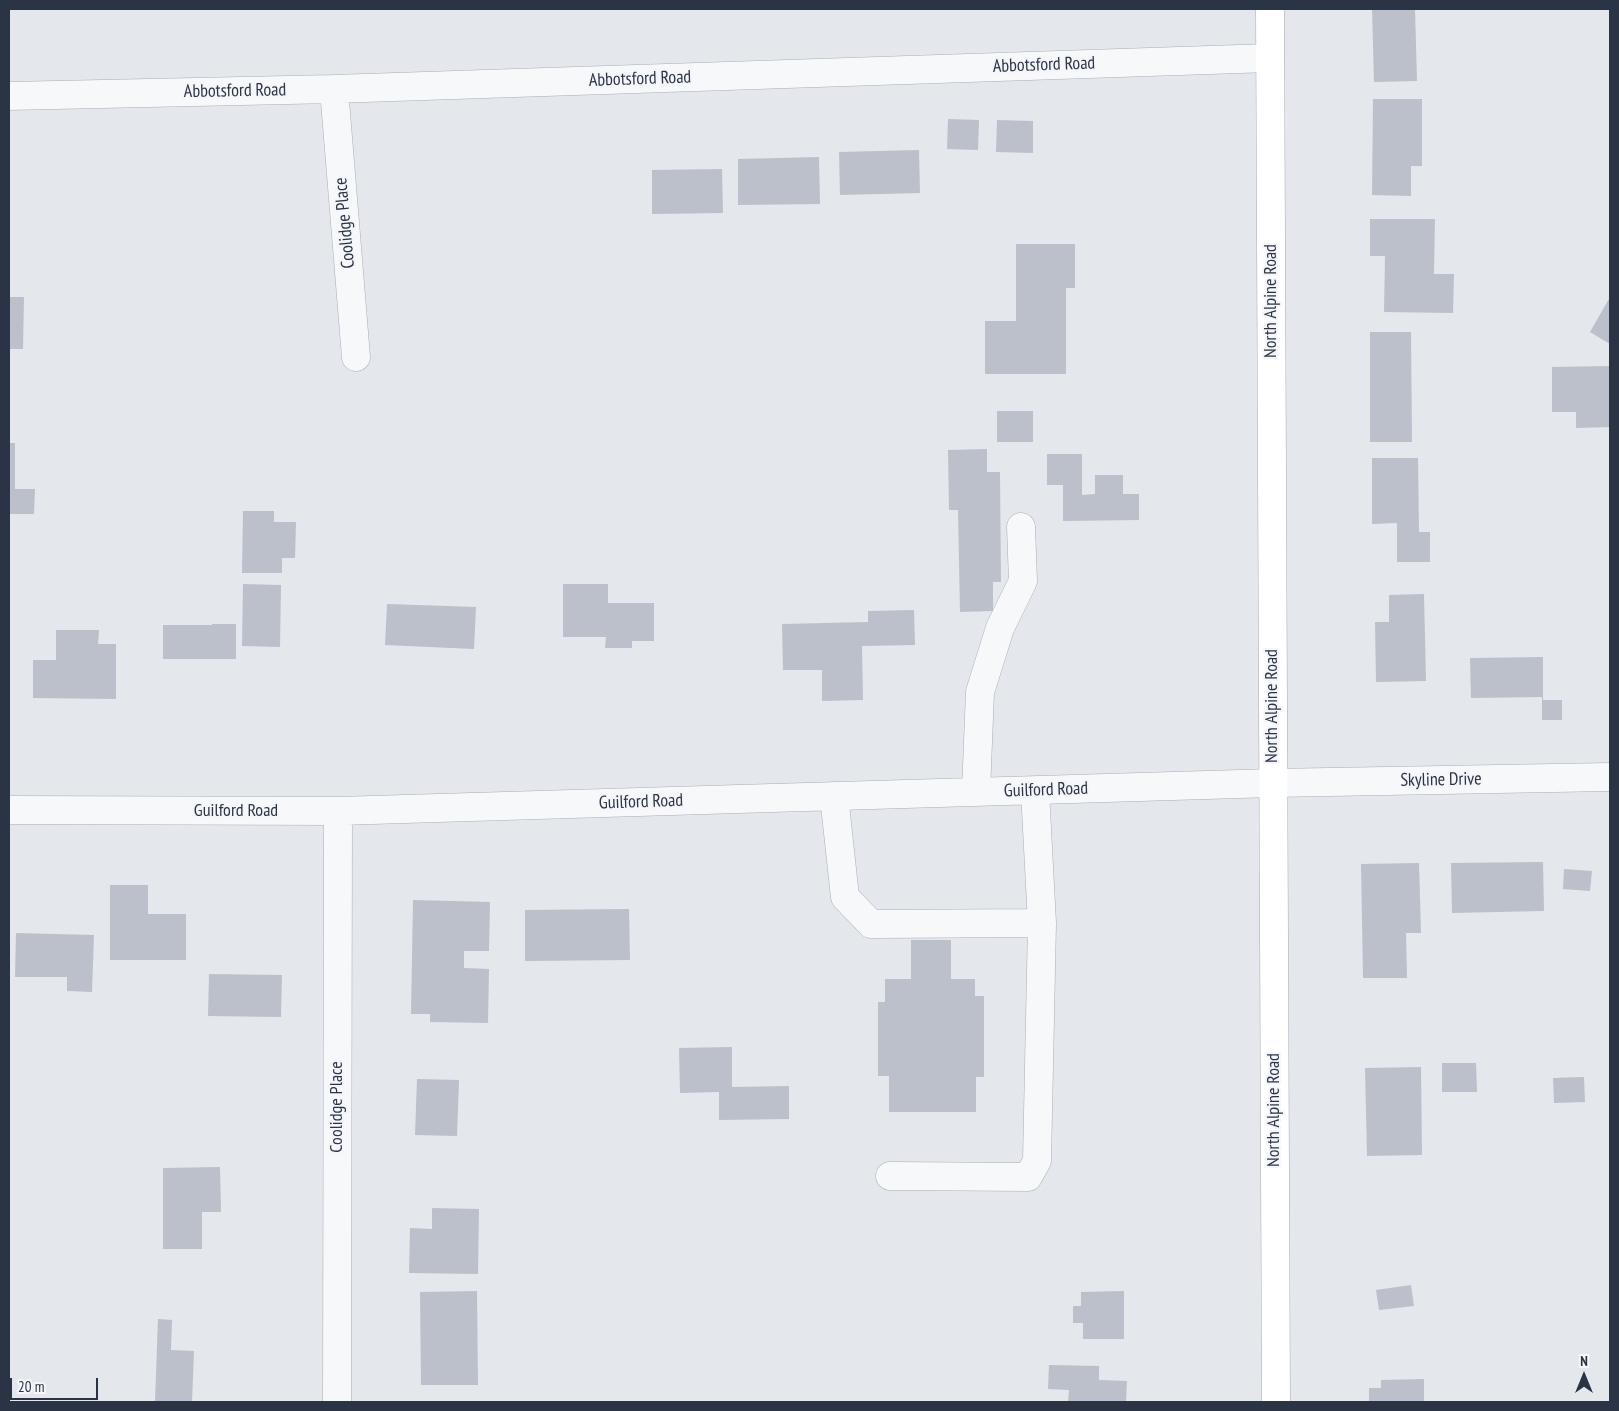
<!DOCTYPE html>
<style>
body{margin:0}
#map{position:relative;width:1619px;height:1411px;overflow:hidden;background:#e4e7ec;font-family:"PT Sans Narrow",sans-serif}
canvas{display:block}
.frame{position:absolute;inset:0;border:10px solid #2b3445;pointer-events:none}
.north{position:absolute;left:1559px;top:1351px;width:50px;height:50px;-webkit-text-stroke:4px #f4f6f9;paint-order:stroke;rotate:0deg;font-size:14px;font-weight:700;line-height:20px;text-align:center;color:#2b3445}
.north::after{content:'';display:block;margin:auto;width:18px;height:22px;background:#2b3445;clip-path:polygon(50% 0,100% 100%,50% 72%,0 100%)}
.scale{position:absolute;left:10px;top:1378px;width:88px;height:22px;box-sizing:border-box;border:2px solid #2b3445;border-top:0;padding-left:6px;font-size:15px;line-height:18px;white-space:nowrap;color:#2b3445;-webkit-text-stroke:4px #f4f6f9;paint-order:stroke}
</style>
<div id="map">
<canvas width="1619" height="1411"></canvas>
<div class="frame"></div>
<div class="north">N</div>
<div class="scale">20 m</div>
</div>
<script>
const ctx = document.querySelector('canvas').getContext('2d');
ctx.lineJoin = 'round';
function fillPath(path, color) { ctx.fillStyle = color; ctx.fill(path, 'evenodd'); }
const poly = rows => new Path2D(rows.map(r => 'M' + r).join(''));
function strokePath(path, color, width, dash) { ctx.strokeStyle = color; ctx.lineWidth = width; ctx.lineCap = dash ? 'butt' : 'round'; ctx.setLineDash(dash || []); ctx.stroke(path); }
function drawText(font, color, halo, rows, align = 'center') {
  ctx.font = font + ' "PT Sans Narrow",sans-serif'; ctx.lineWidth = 4.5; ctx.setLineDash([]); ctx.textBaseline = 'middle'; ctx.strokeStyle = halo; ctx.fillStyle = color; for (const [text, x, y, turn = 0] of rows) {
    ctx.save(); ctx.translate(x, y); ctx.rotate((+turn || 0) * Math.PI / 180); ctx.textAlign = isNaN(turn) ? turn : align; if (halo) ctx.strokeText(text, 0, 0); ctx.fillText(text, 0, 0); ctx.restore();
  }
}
const building = poly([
 [1372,9,1415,9,1417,81,1374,82],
 [1373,99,1422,99,1422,166,1411,166,1411,196,1372,195],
 [948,119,979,120,978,150,947,149],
 [997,120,1033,121,1033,153,996,152],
 [919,150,920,193,840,195,839,152],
 [819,157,820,204,738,205,738,159],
 [722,169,723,213,652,214,652,170],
 [1370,219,1435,219,1434,274,1454,274,1453,313,1384,312,1385,256,1370,256],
 [1016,244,1075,244,1075,288,1066,288,1066,374,985,374,985,321,1016,321],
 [9,297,24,297,23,349,9,349],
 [1610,297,1610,344,1590,332],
 [1370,332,1411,332,1412,442,1370,442],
 [1610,366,1610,427,1576,428,1576,412,1552,412,1552,367],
 [997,411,1033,411,1033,442,997,442],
 [9,443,15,443,15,489,35,489,34,514,9,514],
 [987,449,987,472,1000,472,1001,582,993,582,993,611,960,612,958,510,949,510,948,450],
 [1047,454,1082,454,1082,495,1095,494,1095,475,1123,475,1123,494,1139,494,1139,520,1063,521,1063,485,1047,485],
 [1372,458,1418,458,1419,532,1430,532,1430,562,1397,562,1397,523,1372,524],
 [243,511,274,511,274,522,296,522,295,558,282,558,282,573,242,573],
 [243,584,281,585,280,647,242,646],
 [563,584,608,584,608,603,654,603,654,641,632,641,632,648,605,648,606,637,563,637],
 [1424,594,1426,681,1376,682,1375,622,1389,622,1389,595],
 [387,604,476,607,474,649,385,645],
 [914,610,915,645,862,646,863,700,822,701,822,670,783,670,782,624,868,622,868,611],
 [212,624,236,624,236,659,163,659,163,625,212,625],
 [56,630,99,630,98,644,116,644,116,699,33,698,33,660,56,660],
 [1543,657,1543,700,1562,700,1562,720,1542,720,1542,697,1471,698,1470,658],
 [1543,862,1544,911,1452,913,1451,863],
 [1419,863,1421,933,1406,933,1407,978,1363,978,1361,864],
 [1564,869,1592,871,1590,891,1563,889],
 [110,885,148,885,148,914,186,914,186,960,110,960],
 [413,900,490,902,489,951,464,951,464,968,489,969,488,1023,430,1022,430,1014,411,1014],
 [629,909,630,960,525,961,525,910],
 [16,933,94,935,92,992,67,991,67,977,15,977],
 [911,940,951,940,951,979,975,979,975,996,984,996,984,1077,976,1077,976,1112,889,1112,889,1076,878,1076,878,1002,885,1002,885,979,911,979],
 [209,974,282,975,281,1017,208,1016],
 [732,1047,732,1087,789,1086,789,1119,719,1120,719,1092,680,1093,679,1048],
 [1442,1063,1476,1063,1477,1092,1442,1092],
 [1421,1067,1422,1155,1367,1156,1365,1068],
 [1584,1077,1585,1102,1554,1103,1553,1078],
 [417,1079,459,1080,457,1136,415,1135],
 [220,1167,221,1212,202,1212,202,1249,163,1249,163,1168],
 [432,1208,479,1209,478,1274,409,1273,410,1228,432,1229],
 [1411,1285,1414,1306,1379,1310,1376,1290],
 [477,1291,478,1385,421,1385,420,1292],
 [1124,1291,1124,1339,1083,1339,1083,1323,1073,1323,1073,1306,1081,1306,1081,1292],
 [158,1319,172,1320,171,1350,194,1351,192,1402,155,1402],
 [1049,1365,1099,1366,1099,1380,1127,1381,1126,1402,1068,1402,1069,1390,1048,1389],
 [1424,1379,1424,1402,1369,1402,1369,1388,1381,1388,1381,1380]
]);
const minor = poly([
 [334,89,356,357],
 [9,96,334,89,1270,58],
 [976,792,980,692,1000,628,1023,581,1021,527],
 [834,796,845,897,871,924,1042,923],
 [9,810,338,811,1273,783,1610,777],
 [890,1176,1028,1177,1037,1161,1042,923,1035,791],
 [337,1402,338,811]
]);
const major = poly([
 [1270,9,1276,1402]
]);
const streetNames = [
 ["Abbotsford Road",1044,65,-2],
 ["Abbotsford Road",640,79,-2],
 ["Abbotsford Road",235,91,-1],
 ["Coolidge Place",345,223,-95],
 ["North Alpine Road",1271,301,-90],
 ["North Alpine Road",1272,706,-90],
 ["Skyline Drive",1441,780,-1],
 ["Guilford Road",1046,790,-2],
 ["Guilford Road",641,802,-2],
 ["Guilford Road",236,811],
 ["Coolidge Place",337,1107,-90],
 ["North Alpine Road",1274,1110,-90]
];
fillPath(building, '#bbc0ca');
strokePath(minor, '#a9aeb7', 29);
strokePath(major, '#a3abb8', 29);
strokePath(minor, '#f7f8fa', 28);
strokePath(major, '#fff', 28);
drawText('18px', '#2b3445', '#f4f6f9', streetNames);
</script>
